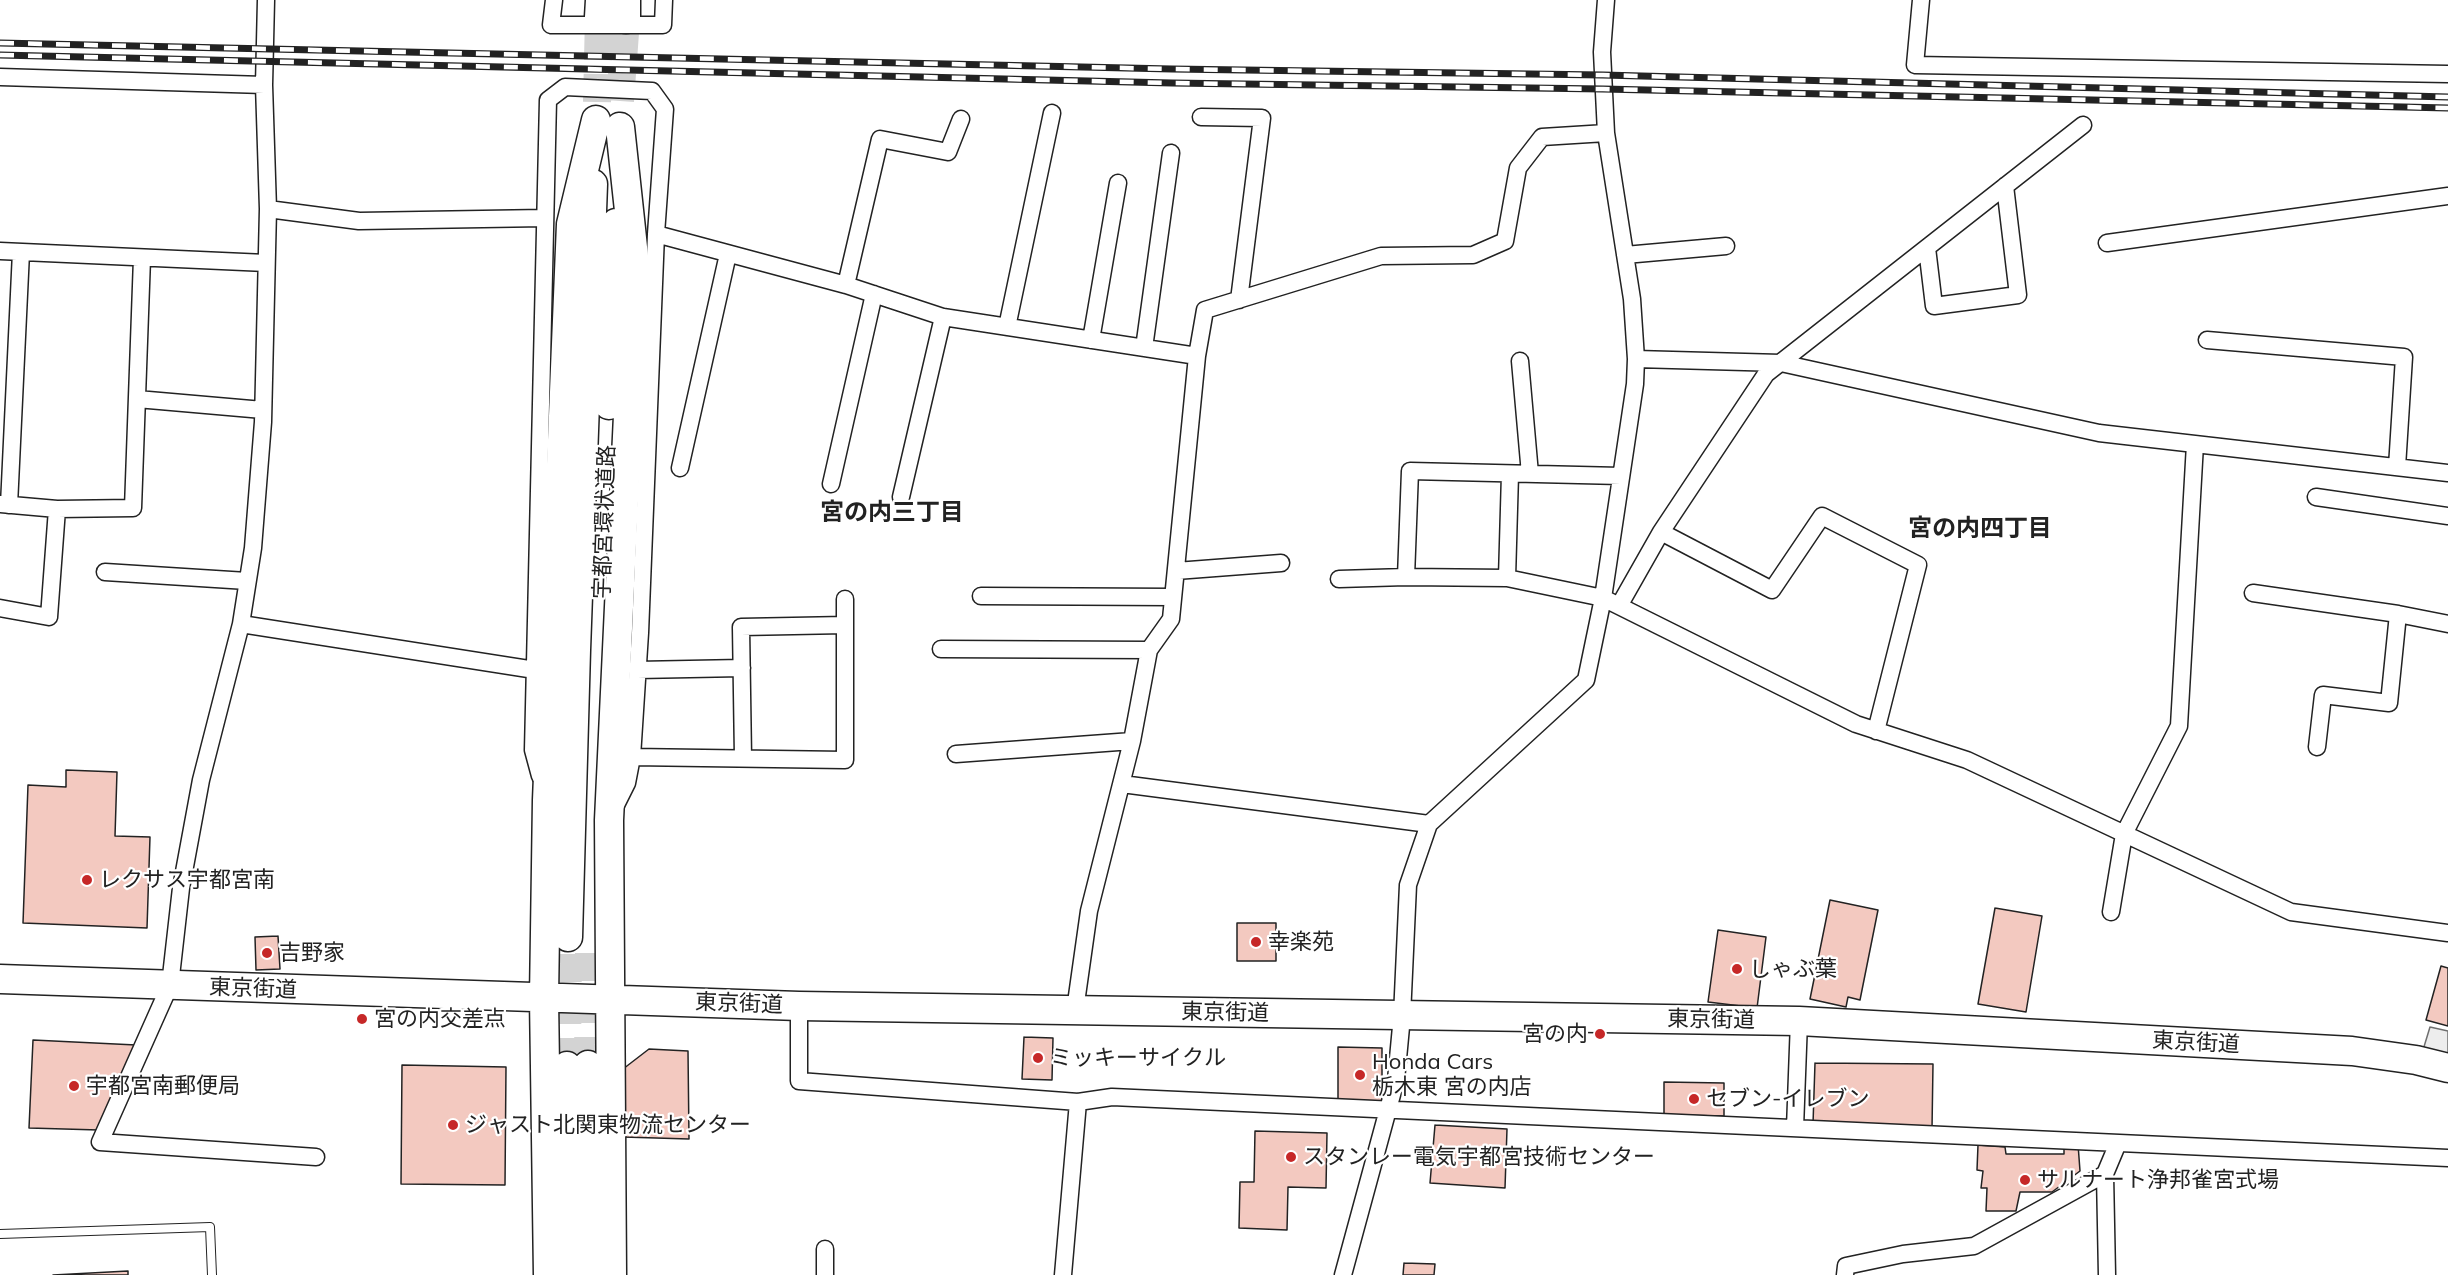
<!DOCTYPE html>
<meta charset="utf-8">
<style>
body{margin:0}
canvas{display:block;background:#fff}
</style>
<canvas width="2448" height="1275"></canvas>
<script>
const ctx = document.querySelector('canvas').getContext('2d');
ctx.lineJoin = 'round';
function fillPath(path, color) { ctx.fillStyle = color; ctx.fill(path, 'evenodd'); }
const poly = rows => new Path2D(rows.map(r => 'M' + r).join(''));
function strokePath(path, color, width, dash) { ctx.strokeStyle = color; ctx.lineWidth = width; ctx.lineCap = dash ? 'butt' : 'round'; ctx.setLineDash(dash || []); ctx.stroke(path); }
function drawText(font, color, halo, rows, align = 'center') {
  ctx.font = font + ' Mulish,"Noto Sans JP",sans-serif'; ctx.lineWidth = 4.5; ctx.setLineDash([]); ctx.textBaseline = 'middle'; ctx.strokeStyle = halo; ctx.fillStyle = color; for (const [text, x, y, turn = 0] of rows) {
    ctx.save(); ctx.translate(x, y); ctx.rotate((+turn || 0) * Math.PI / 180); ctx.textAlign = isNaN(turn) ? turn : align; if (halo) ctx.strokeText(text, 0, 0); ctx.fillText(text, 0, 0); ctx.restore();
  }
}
const parking = poly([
 [2430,1027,2448,1031,2448,1056,2423,1050,2430,1027]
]);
const building = poly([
 [66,770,117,772,115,836,150,837,147,928,23,923,28,785,66,787,66,770],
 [1830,900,1878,910,1860,1000,1848,997,1846,1007,1810,999,1830,900],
 [1995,908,2042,916,2026,1012,1978,1004,1995,908],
 [1237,923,1276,923,1276,961,1237,961,1237,923],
 [1718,930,1766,937,1757,1008,1708,1002,1718,930],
 [278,936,280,969,256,970,255,937,278,936],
 [2441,966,2448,968,2448,1026,2426,1020,2441,966],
 [1024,1037,1053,1038,1052,1080,1022,1079,1024,1037],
 [33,1040,136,1045,99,1130,29,1128,33,1040],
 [1338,1047,1382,1048,1382,1102,1338,1102,1338,1047],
 [649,1049,688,1051,689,1139,623,1137,623,1069,649,1049],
 [1815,1063,1933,1064,1932,1129,1813,1124,1815,1063],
 [402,1065,506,1067,505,1185,401,1184,402,1065],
 [1664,1082,1724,1083,1724,1116,1664,1115,1664,1082],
 [1435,1125,1507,1129,1505,1188,1430,1183,1435,1125],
 [1255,1131,1327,1133,1326,1188,1288,1187,1287,1230,1239,1228,1240,1182,1254,1182,1255,1131],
 [2064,1143,2078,1144,2080,1171,2052,1192,2020,1192,2016,1211,1986,1211,1987,1188,1981,1188,1983,1171,1977,1170,1978,1145,2005,1147,2006,1154,2064,1154,2064,1143],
 [1404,1263,1435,1264,1434,1275,1403,1275,1404,1263],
 [128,1271,128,1275,53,1275,128,1271]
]);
const trunkTunnel = poly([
 [620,101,626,19],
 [597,102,599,17],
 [588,1065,589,944],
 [567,1066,568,937]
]);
const service = poly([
 [0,1234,210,1227,212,1275]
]);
const minor = poly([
 [554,0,551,25,663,25,664,0],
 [1921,0,1915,65,2448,74],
 [0,77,264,85,268,209,263,422,253,548,241,624,201,780,181,888,170,985,100,1142,316,1157],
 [264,85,266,0],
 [1201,117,1262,118,1239,300],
 [268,209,359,221,544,218],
 [656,234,846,285,943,317,1197,356],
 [2107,243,2448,196],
 [1927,248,1934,306,2018,295,2005,186],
 [0,251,266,263],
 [1625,255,1726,246],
 [846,285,880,139,948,152,961,119],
 [1007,327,1052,113],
 [1091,340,1118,183],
 [2207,340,2404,357,2397,467],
 [1144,348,1171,153],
 [1636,359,1781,363,2099,433,2448,473],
 [1520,361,1530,474],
 [137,399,263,410],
 [680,468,728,254],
 [831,484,874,294],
 [901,497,943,317],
 [2316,497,2448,516],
 [0,504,57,509],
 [9,505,21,252],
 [1661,532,1772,590,1822,516,1918,565,1876,731],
 [1176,571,1281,563],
 [105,572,247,581],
 [1406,577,1507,578,1603,598,1856,724,1967,760,2291,912,2448,933],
 [1507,578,1510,474],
 [1339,579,1406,577,1410,471,1621,476],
 [2253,593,2398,614],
 [981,596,1173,597],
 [1619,606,1661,532,1766,374,2083,125],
 [0,608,49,617,57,509,133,508,142,258],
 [241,624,535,670],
 [941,649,1149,650],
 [637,670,742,668],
 [2317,747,2323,695,2389,703,2398,614,2448,624],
 [956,754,1132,741],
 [632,757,845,760,845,599],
 [743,758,741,627,845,625],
 [540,776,533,750,548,100,565,87,652,91,665,109,656,234,640,633,632,757,627,783,616,805],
 [1122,784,1429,824],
 [2111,912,2124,834,2179,726,2195,444],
 [799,1006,799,1081,1078,1102,1112,1097,2448,1158],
 [1075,1010,1089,911,1132,741,1149,650,1171,619,1197,356,1205,310,1381,256,1473,255,1505,241,1518,168,1542,137,1606,133],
 [1795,1128,1799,1021],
 [2105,1174,2107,1275],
 [825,1249,825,1275],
 [1063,1275,1078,1102],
 [1343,1275,1396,1080,1402,1016,1408,885,1429,824,1586,680,1603,598,1635,384,1636,359,1632,299,1606,133,1602,52,1606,0],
 [1845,1275,1846,1266,1903,1254,1974,1246,2105,1174,2118,1143]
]);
const trunk = poly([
 [599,17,600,0],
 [626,19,626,0],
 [609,405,616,223],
 [568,937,576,650,593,184],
 [0,979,799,1006,1799,1021,2352,1051,2416,1060,2448,1068],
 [588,1065,592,1275],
 [567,1066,569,1275],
 [548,1275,544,998,547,800,571,224,596,120],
 [612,1275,609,820,635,266,620,127]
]);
const rail = poly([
 [0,43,1172,69,1603,75,2448,97],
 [0,55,1172,83,1603,89,2448,108]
]);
const markers = [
 [87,880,6,"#c62828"],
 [1256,942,6,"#c62828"],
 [267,953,6,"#c62828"],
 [1737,969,6,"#c62828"],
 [362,1019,6,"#c62828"],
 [1600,1034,6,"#c62828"],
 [1038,1058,6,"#c62828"],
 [1360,1075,6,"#c62828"],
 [74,1086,6,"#c62828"],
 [1694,1099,6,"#c62828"],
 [453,1125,6,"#c62828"],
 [1291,1157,6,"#c62828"],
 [2025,1180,6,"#c62828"]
];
const streetNames = [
 ["宇都宮環状道路",605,522,-88],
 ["東京街道",253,989,2],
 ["東京街道",739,1004,2],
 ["東京街道",1225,1013,1],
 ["東京街道",1711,1020,1],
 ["東京街道",2196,1043,3]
];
const poiNames = [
 ["レクサス宇都宮南",99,880],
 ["幸楽苑",1268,942],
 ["吉野家",279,953],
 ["しゃぶ葉",1749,969],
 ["宮の内交差点",374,1019],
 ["宮の内",1588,1034,"right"],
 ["ミッキーサイクル",1050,1058],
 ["Honda Cars",1372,1062],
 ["栃木東 宮の内店",1372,1087],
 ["宇都宮南郵便局",86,1086],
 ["セブン-イレブン",1706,1099],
 ["ジャスト北関東物流センター",465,1125],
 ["スタンレー電気宇都宮技術センター",1303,1157],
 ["サルナート浄邦雀宮式場",2037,1180]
];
const neighbourhoodNames = [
 ["宮の内三丁目",892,513],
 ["宮の内四丁目",1980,529]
];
fillPath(parking, '#ededed');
strokePath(parking, '#6f6f6f', 1.5);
fillPath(building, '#f3c9c0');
strokePath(building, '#222', 1.5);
strokePath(trunkTunnel, '#d3d3d3', 28, [28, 14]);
strokePath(service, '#222', 10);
strokePath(minor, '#222', 19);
strokePath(trunk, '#222', 31);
strokePath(service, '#fff', 8);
strokePath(minor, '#fff', 16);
strokePath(trunk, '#fff', 28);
strokePath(rail, '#222', 7);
strokePath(rail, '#fff', 4.5, [14]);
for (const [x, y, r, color] of markers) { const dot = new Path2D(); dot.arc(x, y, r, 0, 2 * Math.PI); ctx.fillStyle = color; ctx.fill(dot); strokePath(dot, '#fff', 2); }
drawText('22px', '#222', '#fff', streetNames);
drawText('22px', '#222', '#fff', poiNames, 'left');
drawText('bold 24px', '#222', '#fff', neighbourhoodNames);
</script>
